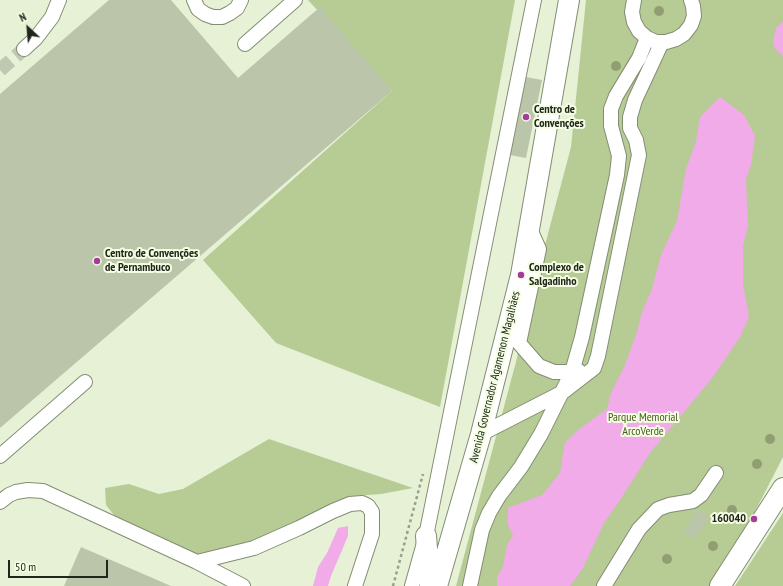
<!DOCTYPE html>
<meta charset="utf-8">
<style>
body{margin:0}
#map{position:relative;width:783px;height:586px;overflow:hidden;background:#e6f1d5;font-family:"PT Sans Narrow",sans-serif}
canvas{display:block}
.north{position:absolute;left:8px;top:8px;width:40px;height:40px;-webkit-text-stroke:3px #f4fee2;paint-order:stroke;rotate:334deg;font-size:11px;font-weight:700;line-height:16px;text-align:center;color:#21251b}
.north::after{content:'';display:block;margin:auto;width:14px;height:18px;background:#21251b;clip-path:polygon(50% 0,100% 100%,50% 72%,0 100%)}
.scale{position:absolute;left:8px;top:560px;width:100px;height:18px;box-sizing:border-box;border:2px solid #21251b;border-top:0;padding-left:5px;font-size:12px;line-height:14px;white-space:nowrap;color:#21251b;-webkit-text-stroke:3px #f4fee2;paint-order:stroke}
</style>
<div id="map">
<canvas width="783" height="586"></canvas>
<div class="north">N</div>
<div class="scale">50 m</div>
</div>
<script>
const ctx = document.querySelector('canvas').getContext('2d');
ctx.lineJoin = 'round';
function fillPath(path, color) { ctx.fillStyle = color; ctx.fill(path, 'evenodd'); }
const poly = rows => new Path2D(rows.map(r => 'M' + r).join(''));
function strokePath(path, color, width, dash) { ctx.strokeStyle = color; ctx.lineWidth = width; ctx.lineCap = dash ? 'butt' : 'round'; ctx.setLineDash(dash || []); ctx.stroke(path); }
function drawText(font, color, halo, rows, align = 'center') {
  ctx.font = font + ' "PT Sans Narrow",sans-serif'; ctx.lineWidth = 4; ctx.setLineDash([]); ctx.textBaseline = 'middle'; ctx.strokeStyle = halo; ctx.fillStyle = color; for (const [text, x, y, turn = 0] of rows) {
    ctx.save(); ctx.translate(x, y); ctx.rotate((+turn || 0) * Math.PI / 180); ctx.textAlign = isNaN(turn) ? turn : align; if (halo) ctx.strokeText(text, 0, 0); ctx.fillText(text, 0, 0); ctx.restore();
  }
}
const green = poly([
 [308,0,515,0,440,407,276,343,203,260,392,91],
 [586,0,783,0,783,457,748,525,710,586,456,586,517,358,519,343,571,147],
 [269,439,413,488,381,494,353,496,332,504,262,538,199,556,117,519,106,505,105,488,129,484,159,494,183,489],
 [783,513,783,586,735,586]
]);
const water = poly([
 [783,22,783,56,775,49,773,43,776,28],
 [720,97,744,115,755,136,751,165,746,179,748,226,743,246,743,284,749,317,740,337,713,377,650,453,622,497,604,523,583,568,570,586,497,586,497,577,503,567,507,545,513,535,508,525,508,508,542,495,560,473,565,442,578,430,607,409,611,393,625,365,636,335,642,312,652,289,661,255,677,221,686,169,696,142,700,117],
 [348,526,348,536,331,576,328,586,313,586,318,567,327,553,338,528]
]);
const building = poly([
 [109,0,171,0,238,78,320,7,392,91,0,428,0,94],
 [526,77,542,80,526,158,510,155],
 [698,510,710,517,695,539,684,532],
 [81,547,171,586,64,586]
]);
const minorTunnel = poly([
 [0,70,24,49]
]);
const path = poly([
 [393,586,423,474]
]);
const minor = poly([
 [194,0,198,9,205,14,213,17,222,17,230,13,237,8,241,0],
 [634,0,632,12,634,22,639,31,647,38,656,42,666,42,676,39,684,34,691,25,694,16,693,6,691,0],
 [245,44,295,0],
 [24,49,36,38,52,17,59,0],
 [530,229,539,249,519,343,539,366,554,372,572,372,579,371],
 [481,434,563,392,594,368,598,356,639,155,636,140,630,128,630,117,635,100,662,42],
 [0,456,85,382],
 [0,502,9,495,16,492,28,490,43,491,197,562,243,586],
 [197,562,254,548,299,528,333,511,350,504,362,503,368,506,372,512,372,534,355,586],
 [412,586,426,536,534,0],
 [470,586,482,530,489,513,499,496,521,467,541,434,572,372,582,337,617,175,619,156,611,126,611,109,616,96,639,58,647,38],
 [604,586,639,529,658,509,669,505,693,501,701,495,716,473]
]);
const highway = poly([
 [426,536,430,586],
 [437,586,481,434,521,275,569,0],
 [720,586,783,488]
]);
const trees = [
 [659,11],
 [616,66],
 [770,439],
 [757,464],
 [732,510],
 [713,546],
 [667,559]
];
const markers = [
 [526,117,4,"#a53b9d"],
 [97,261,4,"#a53b9d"],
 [521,275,4,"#a53b9d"],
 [754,519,4,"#a53b9d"]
];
const poiNames = [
 ["Centro de",534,110],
 ["Convenções",534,124],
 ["Centro de Convenções",105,254],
 ["de Pernambuco",105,268],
 ["Complexo de",529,268],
 ["Salgadinho",529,282],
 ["160040",746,519,"right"]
];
const streetNames = [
 ["Avenida Governador Agamenon Magalhães",495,377,-76]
];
const parkNames = [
 ["Parque Memorial",643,418],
 ["ArcoVerde",643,432]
];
fillPath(green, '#b7cb94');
fillPath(water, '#f1abe9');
fillPath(building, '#bbc5aa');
strokePath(minorTunnel, '#bfc8b0', 14, [14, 7]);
strokePath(minor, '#838d74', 16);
strokePath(highway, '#838d74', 22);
strokePath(path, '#98a08b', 2.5, [3, 3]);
strokePath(minor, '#fff', 14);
strokePath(highway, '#fff', 20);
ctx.fillStyle = '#909e71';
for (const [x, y] of trees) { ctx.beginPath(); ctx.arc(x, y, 5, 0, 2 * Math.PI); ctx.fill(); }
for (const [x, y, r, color] of markers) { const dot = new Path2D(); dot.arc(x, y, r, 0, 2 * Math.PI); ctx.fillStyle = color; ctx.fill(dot); strokePath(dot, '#f4fee2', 1.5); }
drawText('bold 12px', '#21251b', '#f4fee2', poiNames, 'left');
drawText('12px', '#21251b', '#f4fee2', streetNames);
drawText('12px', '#495a1f', '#f4fee2', parkNames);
</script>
